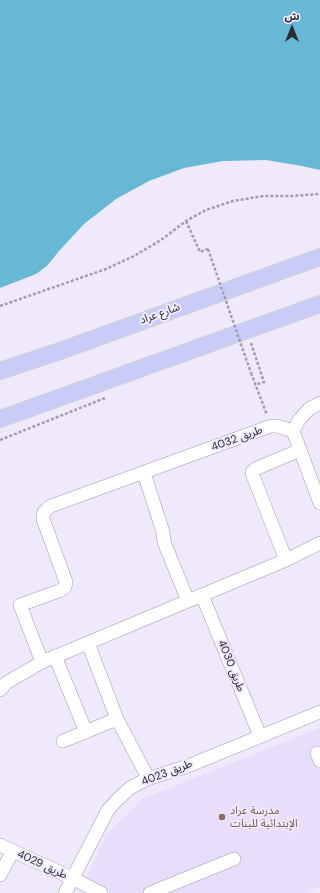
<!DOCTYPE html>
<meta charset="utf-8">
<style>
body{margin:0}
#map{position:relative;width:320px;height:893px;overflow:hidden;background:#efe9fb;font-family:"DM Sans","Noto Sans Arabic",sans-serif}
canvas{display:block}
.north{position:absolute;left:272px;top:8px;width:40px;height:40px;-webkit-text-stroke:3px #efe9fb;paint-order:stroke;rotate:0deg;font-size:11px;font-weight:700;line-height:16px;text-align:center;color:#2e2a35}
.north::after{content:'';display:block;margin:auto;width:14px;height:18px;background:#2e2a35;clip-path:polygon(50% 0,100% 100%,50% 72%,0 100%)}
</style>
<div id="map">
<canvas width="320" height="893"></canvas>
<div class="north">ش</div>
</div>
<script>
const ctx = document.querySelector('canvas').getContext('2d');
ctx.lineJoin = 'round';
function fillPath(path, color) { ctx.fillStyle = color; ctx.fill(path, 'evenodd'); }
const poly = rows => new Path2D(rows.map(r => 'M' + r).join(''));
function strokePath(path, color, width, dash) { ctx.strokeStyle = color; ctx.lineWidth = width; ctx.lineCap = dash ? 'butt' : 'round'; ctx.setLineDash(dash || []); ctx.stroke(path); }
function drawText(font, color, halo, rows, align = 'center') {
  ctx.font = font + ' "DM Sans","Noto Sans Arabic",sans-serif'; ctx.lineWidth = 4; ctx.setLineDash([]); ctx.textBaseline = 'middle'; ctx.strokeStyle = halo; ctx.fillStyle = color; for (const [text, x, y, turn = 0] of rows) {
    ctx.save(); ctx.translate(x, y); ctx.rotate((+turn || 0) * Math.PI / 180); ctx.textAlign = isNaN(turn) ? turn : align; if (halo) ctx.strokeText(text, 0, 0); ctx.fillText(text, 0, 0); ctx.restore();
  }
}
const built = poly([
 [320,728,320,886,304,893,86,893,90,884,87,877,106,835,142,799]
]);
const water = poly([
 [0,0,320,0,320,170,302,166,266,160,223,161,184,168,149,181,116,199,84,224,59,251,47,266,36,274,0,288]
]);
const path = poly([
 [186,221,200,252,208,249],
 [0,306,106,269,134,256,161,240,186,221,206,210,233,201,263,196,292,196,320,194],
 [251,343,264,382,255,385],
 [251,373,267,415],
 [0,440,105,398]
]);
const minor = poly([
 [293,431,320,503],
 [293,431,299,420,309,409,320,403],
 [144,473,163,532,164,542,188,601],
 [286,560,253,476,252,472,255,469,300,450],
 [202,595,260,736],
 [88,643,117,719,145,772,147,779],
 [55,656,86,732],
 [42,662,20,605,59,591,65,587,66,582,43,519,43,515,44,512,47,509,51,506,271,426,277,426,293,431],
 [0,690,6,683,42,662,286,560,320,543],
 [63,741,117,719],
 [317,753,320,761],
 [0,845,72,878,101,893],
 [0,875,13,851],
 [65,893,108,810,117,800,130,788,147,779,188,766,320,712],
 [150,893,234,859]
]);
const major = poly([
 [0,371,60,351,320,257],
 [0,419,320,304]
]);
const pathBridge = poly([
 [208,249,251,373]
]);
const markers = [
 [222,817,4,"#8d6e63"]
];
const streetNames = [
 ["شارع عراد",160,314,-20],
 ["طريق 4032",237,439,-20],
 ["طريق 4030",231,666,68],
 ["طريق 4023",167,773,-21],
 ["طريق 4029",42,865,25]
];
const educationNames = [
 ["مدرسة عراد",230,811],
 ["الإبتدائية للبنات",230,824]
];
fillPath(built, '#e8ddfb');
fillPath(water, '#67b8d4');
strokePath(minor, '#a298b3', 14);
strokePath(major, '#d1d0d3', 18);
strokePath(path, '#a39ead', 2.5, [3, 2]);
strokePath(minor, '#fff', 13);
strokePath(major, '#caccf8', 16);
strokePath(pathBridge, '#a39ead', 2.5, [3, 2]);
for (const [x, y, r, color] of markers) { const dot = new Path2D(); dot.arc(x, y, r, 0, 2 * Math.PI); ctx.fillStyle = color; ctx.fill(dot); strokePath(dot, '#efe9fb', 1.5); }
drawText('11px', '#2e2a35', '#efe9fb', streetNames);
drawText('11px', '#785e54', '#efe9fb', educationNames, 'left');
</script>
